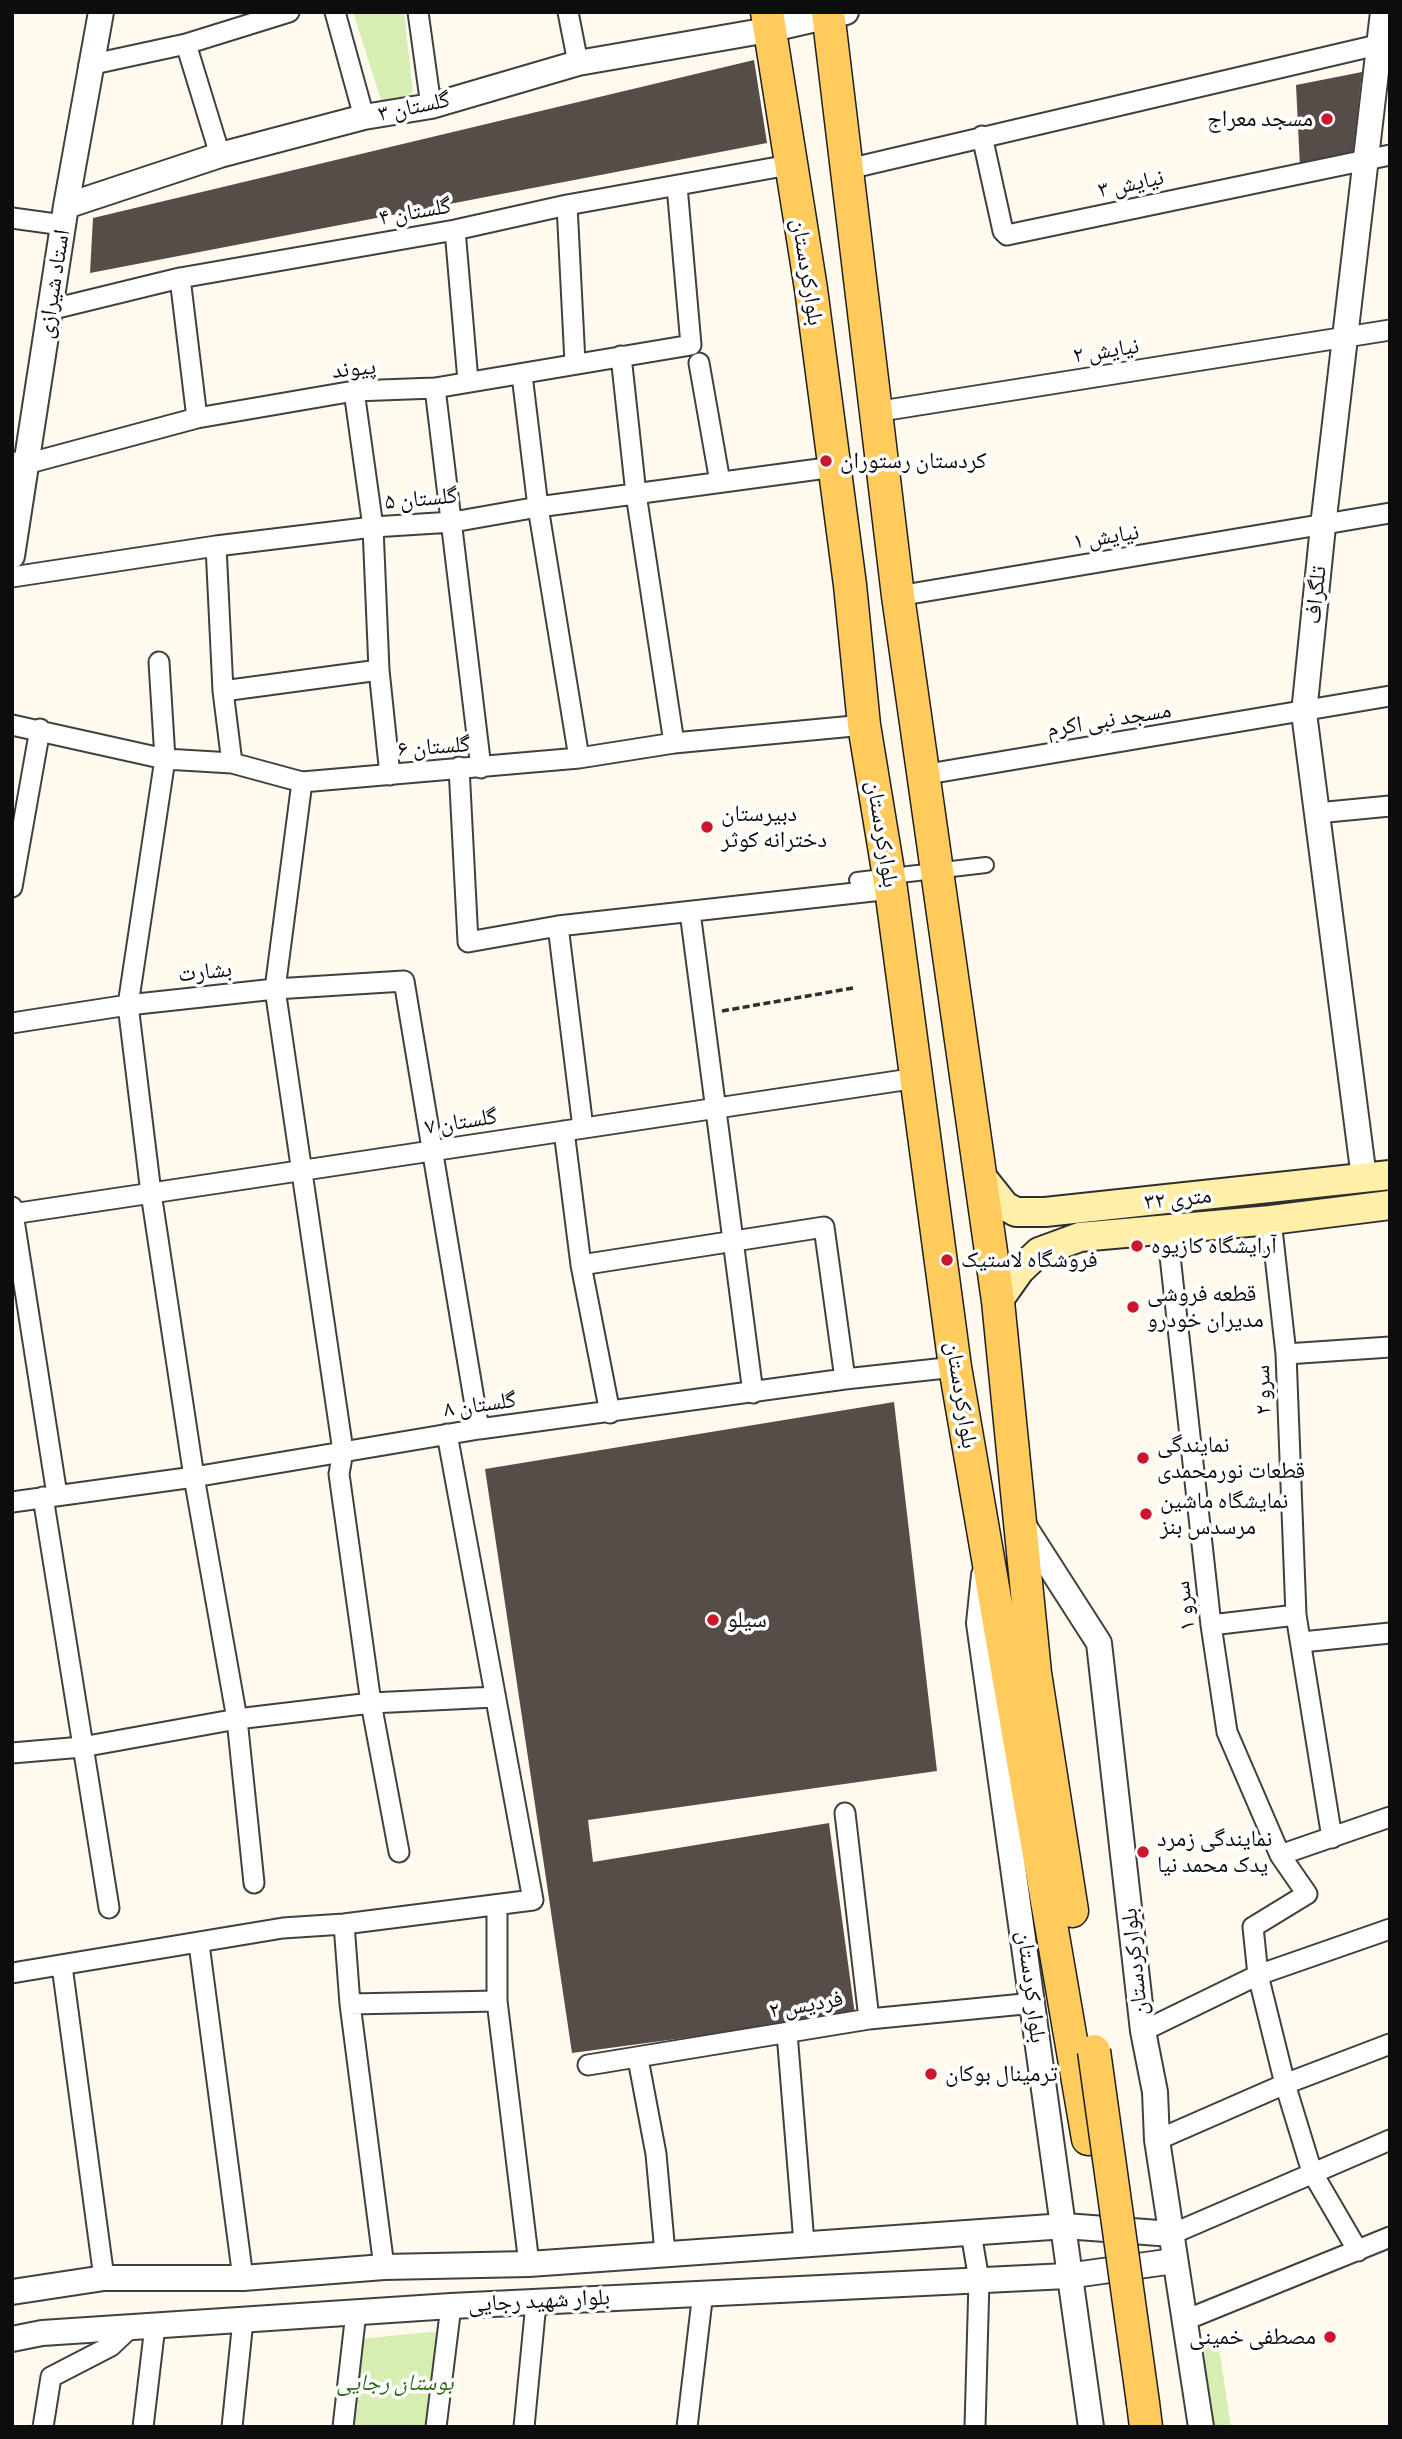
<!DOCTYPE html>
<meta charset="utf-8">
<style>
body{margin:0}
#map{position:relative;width:1402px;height:2439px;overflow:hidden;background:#fffaed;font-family:Literata,serif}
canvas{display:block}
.frame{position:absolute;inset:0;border:14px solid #0d0d0d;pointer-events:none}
</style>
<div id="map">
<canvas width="1402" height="2439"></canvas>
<div class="frame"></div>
</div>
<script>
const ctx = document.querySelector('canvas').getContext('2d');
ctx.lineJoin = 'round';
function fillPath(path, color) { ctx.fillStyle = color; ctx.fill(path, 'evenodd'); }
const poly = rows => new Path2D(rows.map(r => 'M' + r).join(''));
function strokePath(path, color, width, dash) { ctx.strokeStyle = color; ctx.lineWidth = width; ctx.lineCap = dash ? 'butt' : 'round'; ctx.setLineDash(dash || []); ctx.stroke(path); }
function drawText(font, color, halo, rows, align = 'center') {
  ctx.font = font + ' Literata,"Noto Naskh Arabic",serif'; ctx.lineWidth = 7; ctx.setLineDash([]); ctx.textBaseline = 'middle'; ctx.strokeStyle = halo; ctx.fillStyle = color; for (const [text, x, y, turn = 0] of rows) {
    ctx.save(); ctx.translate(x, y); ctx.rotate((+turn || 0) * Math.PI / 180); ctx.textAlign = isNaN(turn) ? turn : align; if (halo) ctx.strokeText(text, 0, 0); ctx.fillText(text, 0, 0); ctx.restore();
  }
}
const green = poly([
 [353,12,404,12,413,93,382,103],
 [440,2331,429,2427,351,2427,360,2339],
 [1217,2335,1231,2427,1206,2427,1192,2342]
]);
const building = poly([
 [754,60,767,143,90,273,93,218],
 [1362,72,1353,153,1300,167,1296,85],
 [894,1402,937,1771,588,1820,593,1862,829,1823,855,2015,572,2053,485,1469]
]);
const path = poly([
 [722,1011,853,988]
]);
const pedestrian = poly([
 [857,880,986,865]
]);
const minor = poly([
 [335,12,364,117],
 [418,12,431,106],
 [568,12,578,63],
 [186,44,220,155],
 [89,65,186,44,289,12],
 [982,136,1003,231,1007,235,1390,155],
 [844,170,1390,42],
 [567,205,575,363],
 [12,218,63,225],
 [455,230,468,381],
 [180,278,197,418],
 [49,310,180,278,455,230,567,205,789,165],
 [621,356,636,494,674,743],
 [699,363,720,482],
 [522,375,538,507,579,758],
 [435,388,481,768],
 [354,391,373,527,379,670,390,775],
 [875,412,1390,330],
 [12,462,26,464,197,418,354,391,435,388,691,345,677,186],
 [216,546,223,691,232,763],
 [12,577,216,546,373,527,453,522,538,507,834,467],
 [898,596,1390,513],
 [159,662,165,759,128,1005,151,1193,194,1477,237,1719,254,1883],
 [223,691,379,670],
 [12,725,165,759,232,763,302,782,579,758,674,743,864,725],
 [459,767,468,942,558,926,891,889],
 [922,775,1390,696],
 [302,782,275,989,343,1451,339,1474,371,1703,399,1852],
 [1317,813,1390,806],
 [12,887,40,729],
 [690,912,753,1393],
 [558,926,583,1128],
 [12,1023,128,1005,275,989,404,981,479,1429],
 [564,1131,581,1265,610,1413],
 [12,1207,57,1495],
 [12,1214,917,1078],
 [1271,1220,1286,1354,1296,1615,1332,1838],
 [1167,1229,1211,1625,1227,1732,1280,1855,1307,1894,1253,1927,1258,1975,1285,2084,1312,2172,1358,2251],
 [581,1265,824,1227,845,1379],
 [1286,1354,1390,1347],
 [43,1497,109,1908],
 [12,1502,194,1477,479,1429,845,1379,955,1367],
 [1211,1625,1296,1615],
 [1302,1642,1390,1633],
 [12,1753,82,1747,237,1719,371,1703,495,1697],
 [845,1813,869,2019],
 [1280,1855,1390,1817],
 [497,1905,497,2001,529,2264],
 [344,1924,350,2004,384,2267],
 [199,1944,243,2278],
 [62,1966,104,2278],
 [12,1973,283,1928,344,1924,533,1900,447,1434],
 [350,2004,497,2001],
 [1143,2031,1258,1975,1390,1929],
 [787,2033,804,2243],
 [638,2059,656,2154,665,2253],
 [588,2065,869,2019,1034,2003],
 [1157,2140,1285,2084,1390,2044],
 [971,2233,979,2280,975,2427],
 [1172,2234,1390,2140],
 [1183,2321,1390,2237],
 [43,2427,51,2377,111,2346,130,2328],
 [143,2427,155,2326],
 [232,2427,243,2320],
 [343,2427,356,2312],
 [436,2427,451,2306],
 [524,2427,536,2303],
 [687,2427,703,2292]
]);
const tertiary = poly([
 [66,206,220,155,364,117,431,106,578,63,768,30,846,12],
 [12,556,66,206,101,12],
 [1364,1178,1304,713,1323,526,1383,12],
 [1022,1523,1099,1643,1143,2031,1155,2092,1157,2140,1201,2427],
 [984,1575,979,1623,1091,2427],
 [12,2292,104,2278,243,2278,384,2267,529,2264,1065,2226,1172,2234],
 [12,2339,42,2333,451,2306,1067,2276,1174,2261]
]);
const secondary = poly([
 [981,1176,1005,1206,1016,1212,1045,1212,1390,1175],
 [998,1301,1020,1270,1039,1252,1080,1237,1271,1220,1390,1205]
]);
const primary = poly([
 [767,12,811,289,850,585,864,725,891,889,955,1367,1088,2139],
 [828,12,898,596,998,1301,1035,1673,1072,1911],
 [1143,2403,1146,2427]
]);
const primaryBridge = poly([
 [1094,2051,1143,2403]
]);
const markers = [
 [1327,119,7,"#cd162d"],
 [826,461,7,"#cd162d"],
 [707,827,7,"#cd162d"],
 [1137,1246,7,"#cd162d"],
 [947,1260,7,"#cd162d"],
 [1133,1307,7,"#cd162d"],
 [1143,1458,7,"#cd162d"],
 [1146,1514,7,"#cd162d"],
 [713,1620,7,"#cd162d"],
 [1143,1852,7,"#cd162d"],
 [931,2074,7,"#cd162d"],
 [1330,2337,7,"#cd162d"]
];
const streetNames = [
 ["گلستان ۳",414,107,-12],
 ["نیایش ۳",1131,184,-12],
 ["گلستان ۴",415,212,-10],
 ["بلوارکردستان",807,272,81],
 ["استاد شیرازی",54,284,-81],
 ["نیایش ۲",1106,351,-9],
 ["پیوند",354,369,-6],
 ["گلستان ۵",421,499,-5],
 ["نیایش ۱",1106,537,-9],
 ["تلگراف",1316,595,-84],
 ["مسجد نبی اکرم",1109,720,-9],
 ["گلستان ۶",434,747,-4],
 ["بلوارکردستان",882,834,81],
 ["بشارت",205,972,-6],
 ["گلستان ۷",461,1122,-9],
 ["۳۲ متری",1178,1199,-6],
 ["سرو ۲",1263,1390,-92],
 ["بلوارکردستان",961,1395,81],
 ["گلستان ۸",480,1405,-8],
 ["سرو ۱",1185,1606,-97],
 ["بلوارکردستان",1135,1962,-96],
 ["بلوار کردستان",1031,1987,83],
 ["فردیس ۲",806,2005,-10],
 ["بلوار شهید رجایی",539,2301,-3]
];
const poiNames = [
 ["مسجد معراج",1313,119,"right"],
 ["کردستان رستوران",840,461],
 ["دبیرستان",721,814],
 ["دخترانه کوثر",721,840],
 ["آرایشگاه کازیوه",1151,1246],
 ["فروشگاه لاستیک",961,1260],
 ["قطعه فروشی",1147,1294],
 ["مدیران خودرو",1147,1320],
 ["نمایندگی",1157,1445],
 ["قطعات نورمحمدی",1157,1471],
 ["نمایشگاه ماشین",1160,1501],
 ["مرسدس بنز",1160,1527],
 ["سیلو",727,1620],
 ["نمایندگی زمرد",1157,1839],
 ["یدک محمد نیا",1157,1865],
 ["ترمینال بوکان",945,2074],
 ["مصطفی خمینی",1316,2337,"right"]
];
const parkNames = [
 ["بوستان رجایی",395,2383]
];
fillPath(green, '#d6eeb2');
fillPath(building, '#574d48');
strokePath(pedestrian, '#404040', 18);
strokePath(minor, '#404040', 23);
strokePath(tertiary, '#404040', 28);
strokePath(secondary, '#2f2f2f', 32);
strokePath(primary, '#1e1e1e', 35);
strokePath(path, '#2f2f2f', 3.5, [7, 3.5]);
strokePath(pedestrian, '#fff', 14);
strokePath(minor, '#fff', 19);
strokePath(tertiary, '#fff', 24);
strokePath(secondary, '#ffefa8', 28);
strokePath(primary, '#ffcb5d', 32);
strokePath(primaryBridge, '#1e1e1e', 35, []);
strokePath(primaryBridge, '#ffcb5d', 32);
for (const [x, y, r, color] of markers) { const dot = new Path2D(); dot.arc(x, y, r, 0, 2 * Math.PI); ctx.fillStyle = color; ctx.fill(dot); strokePath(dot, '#fff', 2.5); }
drawText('23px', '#0d0d0d', '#fff', streetNames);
drawText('23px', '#0d0d0d', '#fff', poiNames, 'left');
drawText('italic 23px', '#2f6c16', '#fff', parkNames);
</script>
